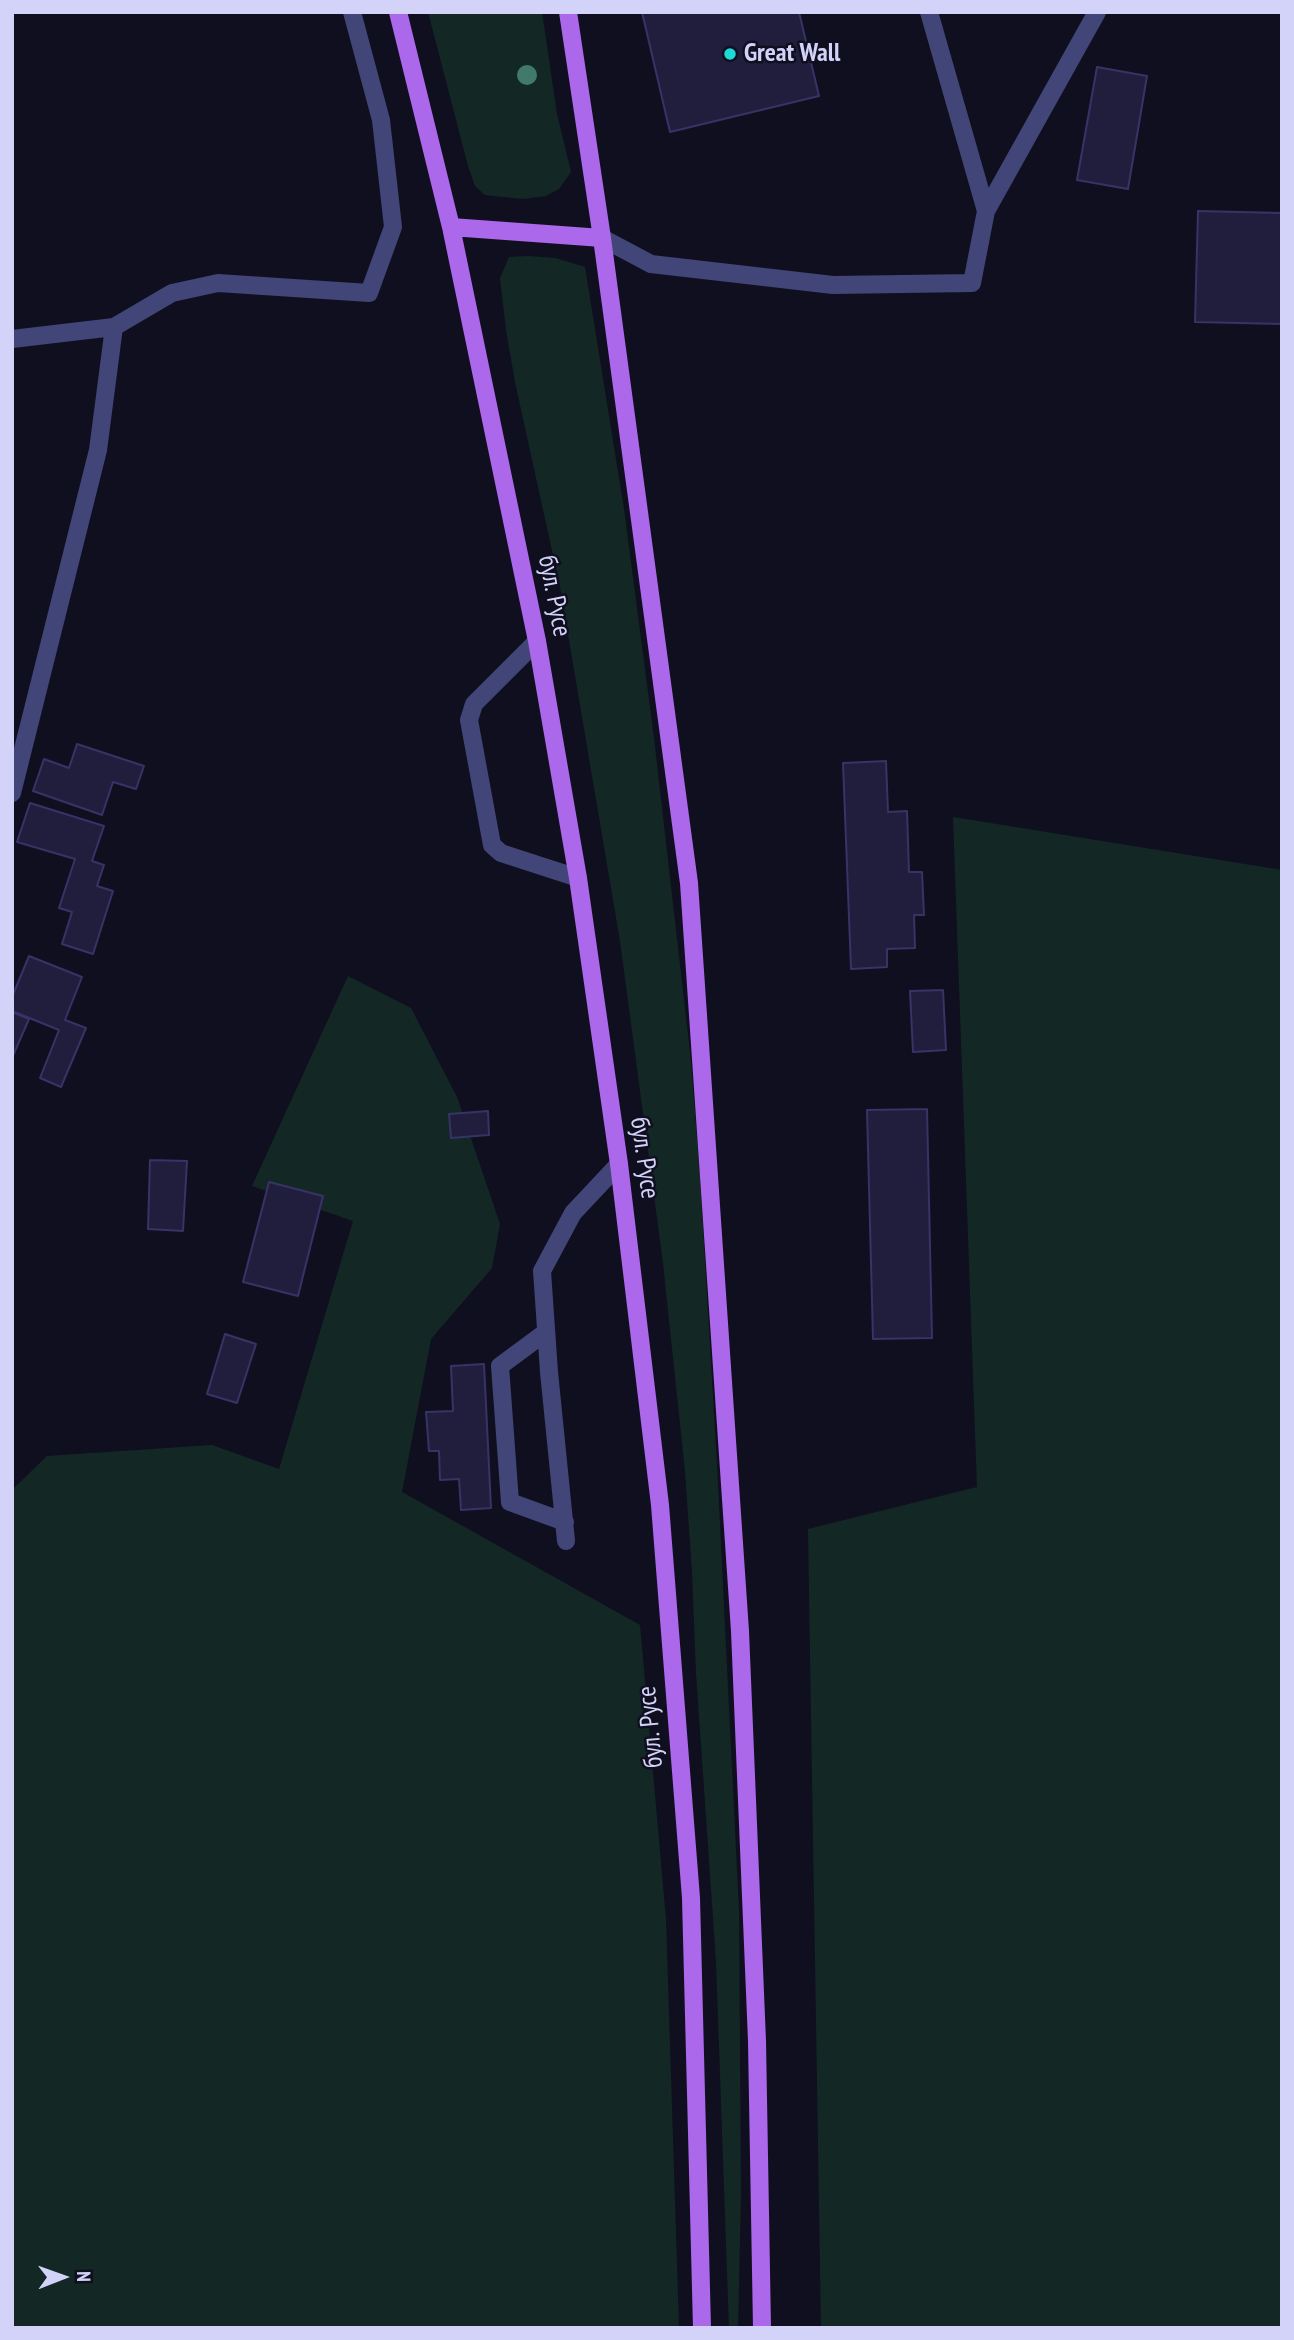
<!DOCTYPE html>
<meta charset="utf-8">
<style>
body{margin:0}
#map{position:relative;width:1294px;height:2340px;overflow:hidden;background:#100f1f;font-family:"PT Sans Narrow",sans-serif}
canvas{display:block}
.frame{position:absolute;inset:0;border:14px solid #d3d3f9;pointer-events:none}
.north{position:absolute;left:28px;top:2242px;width:70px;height:70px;-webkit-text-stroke:5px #100f1f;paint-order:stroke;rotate:89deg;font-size:19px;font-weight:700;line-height:28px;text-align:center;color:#d3d3f9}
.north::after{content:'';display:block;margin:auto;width:24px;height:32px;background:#d3d3f9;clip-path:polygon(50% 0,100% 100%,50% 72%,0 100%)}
</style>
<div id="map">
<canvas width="1294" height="2340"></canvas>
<div class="frame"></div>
<div class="north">N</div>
</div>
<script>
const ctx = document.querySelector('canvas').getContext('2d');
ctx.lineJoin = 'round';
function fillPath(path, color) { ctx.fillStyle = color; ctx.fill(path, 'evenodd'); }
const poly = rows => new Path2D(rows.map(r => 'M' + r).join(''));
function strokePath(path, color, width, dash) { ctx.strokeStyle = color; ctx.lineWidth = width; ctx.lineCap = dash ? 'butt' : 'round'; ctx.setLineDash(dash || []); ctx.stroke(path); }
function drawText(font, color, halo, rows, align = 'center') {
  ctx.font = font + ' "PT Sans Narrow",sans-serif'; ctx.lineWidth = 5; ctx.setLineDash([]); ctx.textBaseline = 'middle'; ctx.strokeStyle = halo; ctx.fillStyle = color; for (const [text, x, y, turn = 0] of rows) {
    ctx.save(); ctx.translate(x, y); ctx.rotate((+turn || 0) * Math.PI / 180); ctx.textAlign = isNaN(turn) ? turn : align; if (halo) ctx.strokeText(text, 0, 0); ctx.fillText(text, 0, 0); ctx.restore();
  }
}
const green = poly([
 [428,12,542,12,557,114,571,172,559,189,546,196,523,199,485,195,475,186,468,166],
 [528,256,555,258,585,267,624,509,654,738,691,1061,700,1177,717,1464,739,1911,741,2194,738,2328,729,2328,716,1961,696,1673,692,1572,685,1471,663,1263,620,941,560,587,515,382,506,330,500,278,509,257],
 [953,817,1282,870,1282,2328,821,2328,808,1529,977,1487],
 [348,976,411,1008,457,1097,500,1224,492,1268,431,1339,402,1492,640,1625,666,1920,679,2328,12,2328,12,1490,47,1456,212,1445,279,1469,353,1221,252,1186]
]);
const building = poly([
 [642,12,799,12,819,96,670,132,642,12],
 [1097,67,1147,76,1128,189,1077,180,1097,67],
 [1198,211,1282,213,1282,324,1195,322,1198,211],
 [77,744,144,766,136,789,113,782,102,815,33,791,44,759,69,768,77,744],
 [886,761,888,812,907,811,909,872,922,872,924,915,914,915,915,948,887,949,887,967,851,969,843,763,886,761],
 [30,803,104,826,92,861,104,865,97,886,113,891,93,954,62,944,72,912,59,908,75,859,17,842,30,803],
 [29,956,82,977,65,1020,86,1028,61,1087,40,1078,59,1030,12,1011,12,997,29,956],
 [943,990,946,1050,913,1052,910,991,943,990],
 [12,1012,29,1019,12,1058,12,1012],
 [927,1109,932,1338,873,1339,867,1110,927,1109],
 [488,1111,489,1135,451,1138,449,1114,488,1111],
 [150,1160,187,1161,183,1231,148,1229,150,1160],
 [269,1182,323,1196,298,1296,243,1282,269,1182],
 [225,1334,256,1344,237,1403,207,1394,225,1334],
 [484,1364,491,1508,461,1510,459,1479,440,1480,439,1451,429,1451,426,1412,453,1411,451,1366,484,1364]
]);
const minor = poly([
 [929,12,986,211],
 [602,238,651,264,833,285,972,283,986,211,1097,12],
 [12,339,114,327],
 [537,641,474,704,469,720,492,845,501,853,578,878],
 [12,793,98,450,114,327,172,293,218,283,369,293,393,227,381,120,352,12],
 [546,1332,500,1366,510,1502,565,1522],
 [566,1541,549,1372,542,1271,573,1213,619,1164]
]);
const major = poly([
 [398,12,451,227,537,641,578,878,619,1164,660,1505,691,1898,702,2328],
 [568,12,602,238,689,883,740,1631,757,2041,762,2328],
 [451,227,602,238]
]);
const trees = [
 [527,75]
];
const markers = [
 [730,54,7,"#1edad7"]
];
const poiNames = [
 ["Great Wall",744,54]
];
const streetNames = [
 ["бул. Русе",554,596,79],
 ["бул. Русе",644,1158,82],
 ["бул. Русе",651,1727,-95]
];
fillPath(green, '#132825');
fillPath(building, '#211e3d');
strokePath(building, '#373366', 2);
strokePath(minor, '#414577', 18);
strokePath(major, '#ab68eb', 18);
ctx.fillStyle = '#41796b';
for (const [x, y] of trees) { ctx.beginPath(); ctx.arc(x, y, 10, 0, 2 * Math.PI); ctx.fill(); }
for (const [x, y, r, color] of markers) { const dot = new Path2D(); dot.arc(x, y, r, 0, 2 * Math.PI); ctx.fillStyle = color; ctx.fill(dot); strokePath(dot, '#100f1f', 2.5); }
drawText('bold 26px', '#d3d3f9', '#100f1f', poiNames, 'left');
drawText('26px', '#d3d3f9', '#100f1f', streetNames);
</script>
